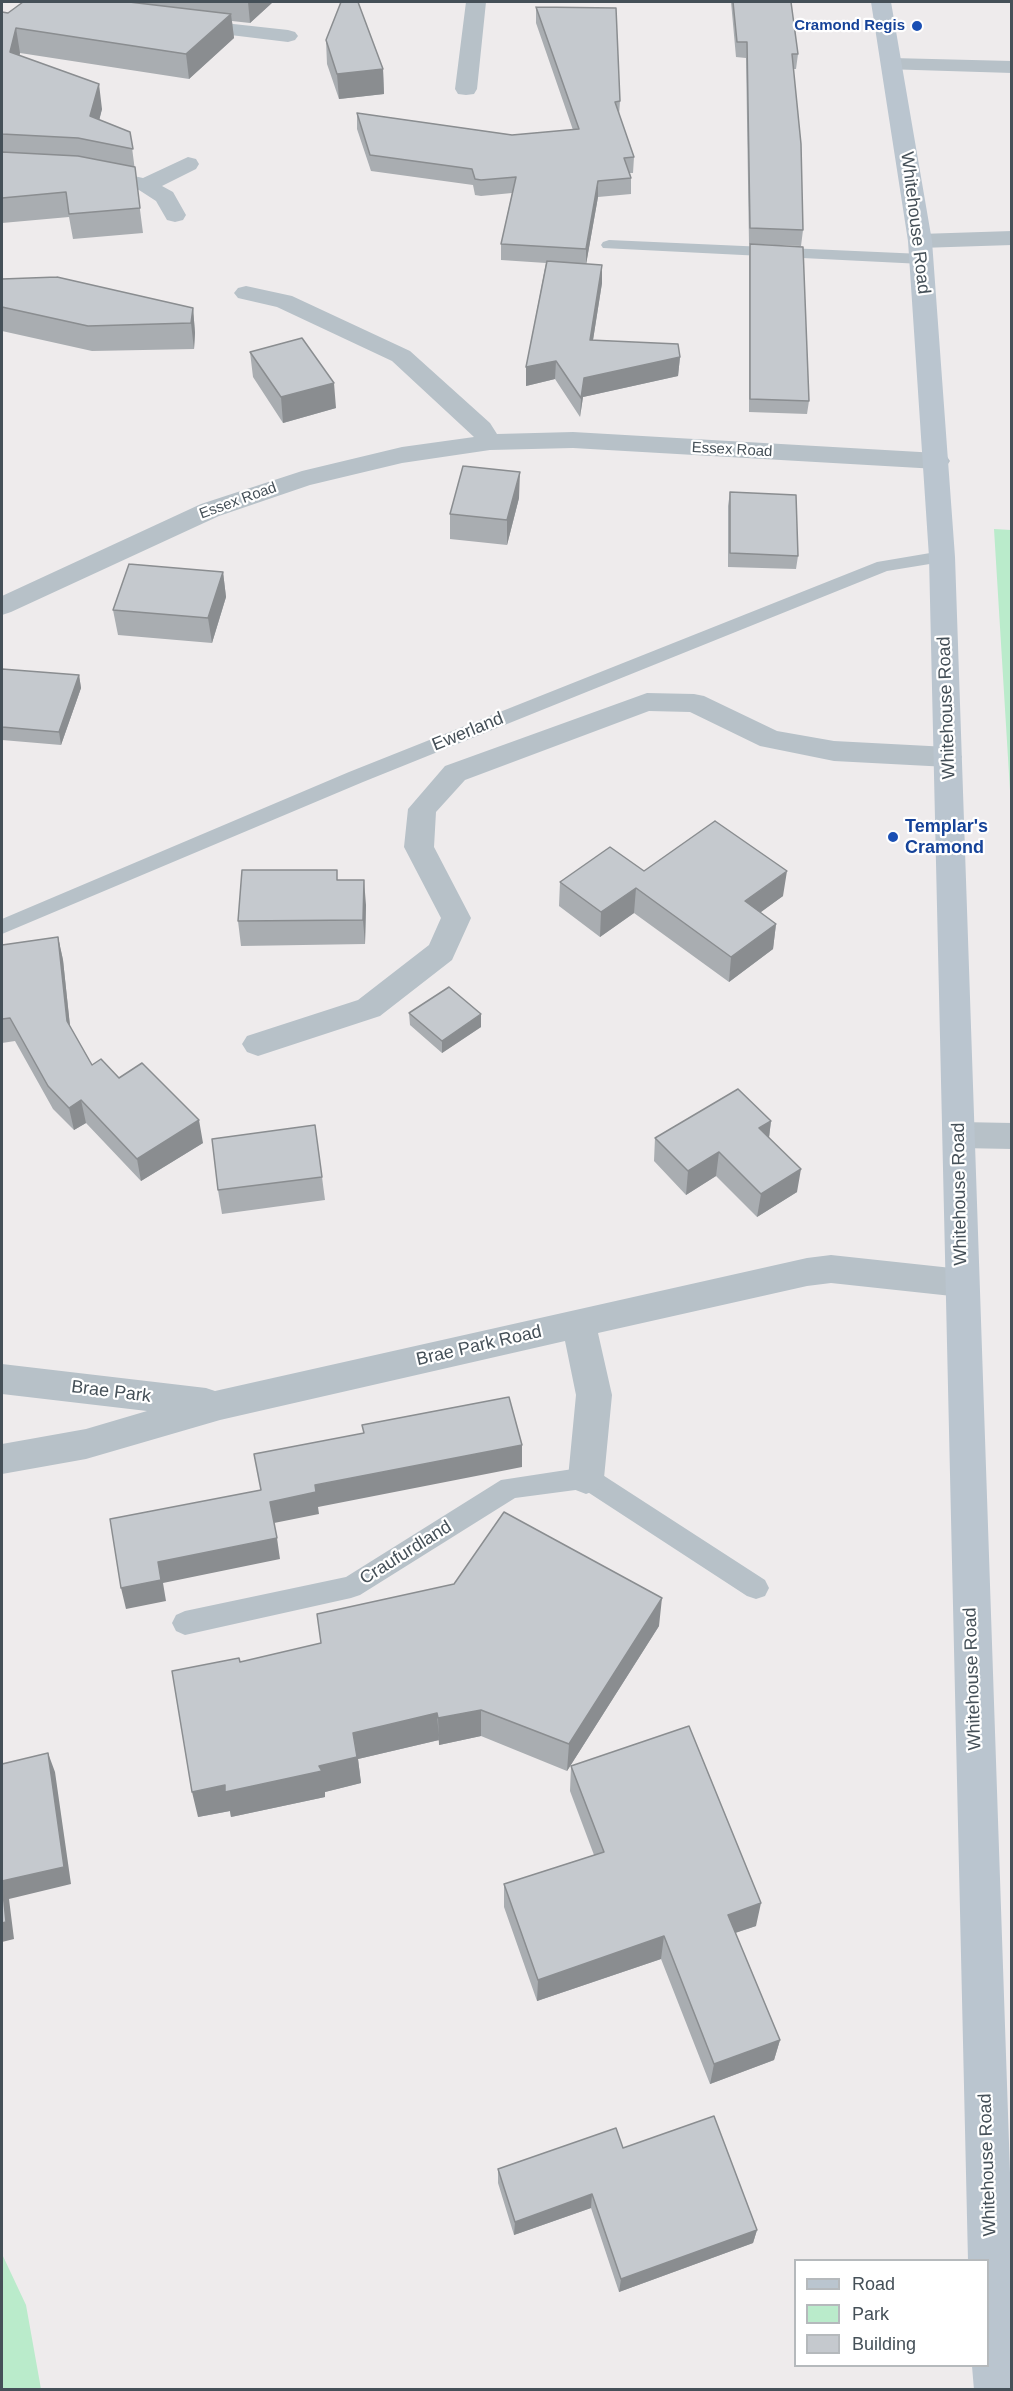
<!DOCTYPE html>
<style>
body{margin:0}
#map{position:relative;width:1013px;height:2391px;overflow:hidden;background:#eeebec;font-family:Arial,sans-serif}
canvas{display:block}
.frame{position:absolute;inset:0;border:3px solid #455058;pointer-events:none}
.legend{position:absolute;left:794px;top:2259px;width:195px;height:108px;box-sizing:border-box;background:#fff;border:2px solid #b5b9bc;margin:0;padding:8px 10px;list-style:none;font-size:18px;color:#455058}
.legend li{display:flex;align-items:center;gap:12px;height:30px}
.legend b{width:30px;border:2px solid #b5b9bc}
</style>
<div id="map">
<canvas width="1013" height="2391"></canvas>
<div class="frame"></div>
<ul class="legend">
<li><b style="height:8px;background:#bac5cf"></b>Road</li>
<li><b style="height:16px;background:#baebcb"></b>Park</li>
<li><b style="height:16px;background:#c5c9ce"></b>Building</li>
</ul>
</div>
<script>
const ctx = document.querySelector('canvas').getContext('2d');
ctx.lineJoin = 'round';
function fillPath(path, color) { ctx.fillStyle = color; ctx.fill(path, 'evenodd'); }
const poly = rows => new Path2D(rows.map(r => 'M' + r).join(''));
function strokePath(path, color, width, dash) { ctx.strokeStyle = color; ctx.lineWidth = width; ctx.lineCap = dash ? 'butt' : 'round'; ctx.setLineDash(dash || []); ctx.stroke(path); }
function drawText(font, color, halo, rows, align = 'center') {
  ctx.font = font + ' Arial,sans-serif'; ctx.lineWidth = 4.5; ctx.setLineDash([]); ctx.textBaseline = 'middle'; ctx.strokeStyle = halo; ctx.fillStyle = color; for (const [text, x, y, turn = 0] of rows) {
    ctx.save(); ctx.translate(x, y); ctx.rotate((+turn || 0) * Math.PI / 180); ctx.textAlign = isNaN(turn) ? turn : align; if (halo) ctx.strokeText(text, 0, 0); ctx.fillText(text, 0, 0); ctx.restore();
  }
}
const green = poly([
 [994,529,1011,530,1011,807],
 [2,2254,26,2305,41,2389,2,2389]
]);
const lane = poly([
 [609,240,922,254,930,259,922,264,603,248,601,245,603,242,609,240],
 [942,551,948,553,951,557,948,561,887,571,363,782,2,934,2,919,349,772,877,562,942,551],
 [586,1467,595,1470,765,1580,769,1588,765,1596,756,1599,747,1596,583,1489,515,1498,360,1595,351,1598,185,1635,176,1631,172,1623,176,1615,185,1611,346,1577,501,1480,586,1467]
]);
const street = poly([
 [466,2,486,2,477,89,474,94,466,95,458,94,455,89,466,2],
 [188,19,288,30,295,32,298,36,295,40,288,42,181,29,178,25,181,21,188,19],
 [892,58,1012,61,1012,73,884,69,881,64,884,59,892,58],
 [188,157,196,159,199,164,196,169,162,186,173,192,186,215,183,220,175,222,167,220,156,201,139,190,82,179,2,174,2,160,82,165,143,178,188,157],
 [1012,231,1012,245,920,248,912,246,908,241,912,236,920,234,1012,231],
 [246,286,292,296,410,351,490,423,497,434,573,432,937,453,946,455,950,461,946,467,937,469,573,448,490,450,402,463,310,485,219,516,11,612,2,615,2,596,201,504,302,471,402,447,474,437,392,361,277,307,238,298,234,293,238,288,246,286],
 [647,693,694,694,704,696,777,731,834,741,948,747,958,750,962,757,958,764,948,767,834,761,760,746,690,712,649,711,465,780,436,812,434,847,471,918,452,960,380,1016,258,1056,247,1052,242,1044,247,1036,358,1000,429,945,441,918,404,847,408,809,445,766,647,693],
 [960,1122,1012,1123,1012,1149,960,1148,949,1144,944,1135,949,1126,960,1122],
 [831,1255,961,1269,973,1273,978,1283,973,1293,961,1297,831,1283,807,1286,598,1333,612,1395,604,1478,599,1489,586,1494,573,1489,568,1478,576,1395,565,1341,220,1420,86,1459,2,1474,2,1444,86,1429,147,1411,2,1394,2,1364,206,1388,215,1391,807,1258,831,1255]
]);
const secondary = poly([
 [871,2,891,2,932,241,955,557,1012,2231,1012,2390,974,2390,972,2366,988,2366,988,2260,968,2260,929,557,908,241,871,2]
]);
const wall = poly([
 [23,2,273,2,250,23,232,21,234,38,189,79,20,53,19,56,102,109,99,120,130,132,143,233,73,239,69,217,2,223,2,12,8,13],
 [731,2,791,2,798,54,796,69,793,69,803,230,801,246,749,244,746,58,736,57],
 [536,7,620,101,619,115,634,157,633,173,630,173,631,178,631,194,598,197,586,264,602,283,593,340,680,357,678,376,583,397,580,417,555,379,526,386,526,367,546,263,501,260,501,244,512,193,481,196,475,195,473,185,371,171,357,129,357,113,512,135,573,130,536,23],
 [326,40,383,69,384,94,339,99,327,64],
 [750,244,809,401,807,414,749,412,749,258],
 [2,279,193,308,195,333,194,349,92,351,2,331],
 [250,352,336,408,283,423,253,377],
 [730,492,798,556,796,569,728,567,728,506],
 [519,498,507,545,450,539,450,514],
 [223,572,226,597,212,643,118,635,113,610],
 [2,669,79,675,81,688,61,745,2,740],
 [644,871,783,896,760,912,776,924,773,949,729,982,634,913,600,937,559,906,560,882],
 [338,880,366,905,365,944,241,946,238,921],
 [58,937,63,960,70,1027,92,1065,119,1078,203,1143,141,1181,86,1123,74,1130,53,1109,15,1041,2,1043,2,945],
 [409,1013,481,1027,442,1053,410,1025],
 [771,1121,769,1138,797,1192,757,1217,716,1176,686,1195,654,1161,655,1138],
 [322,1177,325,1200,222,1214,218,1190],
 [659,1626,567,1771,481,1736,439,1745,439,1740,358,1759,361,1783,325,1792,325,1797,231,1817,230,1811,198,1817,240,1662],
 [571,1766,756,1926,735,1933,780,2040,774,2060,710,2084,661,1959,537,2001,504,1907,504,1884,594,1855,570,1791],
 [623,2148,757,2230,753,2243,619,2292,591,2208,514,2235,498,2183,498,2169]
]);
const shadedWall = poly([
 [248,2,273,2,250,23],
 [231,14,234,38,189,79,186,54],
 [16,28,20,53,14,77,10,52],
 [383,69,384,94,339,99,337,74],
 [99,84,102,109,94,141,90,116],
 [598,181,598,197,586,265,586,249],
 [602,265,602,283,590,359,590,340],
 [193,308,195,333,194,349,191,323],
 [680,357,678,376,583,397,580,417,581,398,584,378],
 [556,361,555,379,526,386,526,367],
 [334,383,336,408,283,423,281,397],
 [520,472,519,498,507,545,507,520],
 [223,572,226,597,212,643,208,618],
 [79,675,81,688,61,745,59,732],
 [787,871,783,896,742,926,745,901],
 [364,880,366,905,365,944,363,920],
 [636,888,634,913,600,937,601,912],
 [776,924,773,949,729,982,731,957],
 [58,937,63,960,72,1044,67,1021],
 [481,1014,481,1027,442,1053,442,1041],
 [81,1100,86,1123,74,1130,69,1108],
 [199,1120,203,1143,141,1181,137,1159],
 [771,1121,768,1145,759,1128],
 [719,1152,716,1176,686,1195,688,1171],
 [801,1169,797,1192,757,1217,761,1194],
 [522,1445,522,1467,318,1507,319,1514,274,1523,270,1502,315,1485],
 [277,1538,280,1559,163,1583,166,1601,126,1609,121,1588,158,1562],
 [662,1598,659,1626,567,1771,569,1744],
 [481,1710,481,1736,439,1745,438,1718],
 [437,1713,439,1740,358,1759,361,1783,325,1792,325,1797,231,1817,230,1811,198,1817,192,1792,319,1766,353,1733],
 [48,1753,55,1772,71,1884,9,1899,14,1939,2,1942,2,1881],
 [761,1903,756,1926,723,1937,728,1915],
 [664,1936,661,1959,537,2001,538,1980],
 [780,2040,774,2060,710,2084,714,2064],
 [592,2194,591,2208,514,2235,515,2222],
 [757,2230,753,2243,619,2292,621,2279]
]);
const building = poly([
 [23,2,129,2,231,14,186,54,16,28,10,52,99,84,90,116,130,132,133,149,78,138,2,134,2,12,8,13,23,2],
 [341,2,358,2,383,69,337,74,326,40,341,2],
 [733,2,791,2,798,54,792,54,801,144,803,230,750,228,747,42,737,42,733,2],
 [536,7,616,8,620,101,615,102,634,157,624,158,631,178,598,181,586,249,501,244,516,177,481,180,475,179,472,169,370,155,357,113,512,135,579,129,536,7],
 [2,152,78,156,135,167,140,208,69,214,66,192,2,198,2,152],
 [750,244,803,247,809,401,750,399,750,244],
 [547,261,602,265,590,340,678,344,680,357,584,378,581,398,556,361,526,367,547,261],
 [57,277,193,308,191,323,88,326,2,307,2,279,57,277],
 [302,338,334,383,281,397,250,352,302,338],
 [463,466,520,472,507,520,450,514,463,466],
 [730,492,796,495,798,556,730,553,730,492],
 [129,564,223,572,208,618,113,610,129,564],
 [2,669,79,675,59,732,2,727,2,669],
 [715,821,787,871,745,901,776,924,731,957,636,888,601,912,560,882,610,847,644,871,715,821],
 [242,870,337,870,337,880,364,880,363,920,238,921,242,870],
 [58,937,67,1021,92,1065,101,1059,119,1078,142,1063,199,1120,137,1159,81,1100,69,1108,48,1086,10,1018,2,1019,2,945,58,937],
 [449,987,481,1014,442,1041,409,1013,449,987],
 [738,1089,771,1121,759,1128,801,1169,761,1194,719,1152,688,1171,655,1138,738,1089],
 [315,1125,322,1177,218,1190,212,1139,315,1125],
 [509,1397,522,1445,315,1485,316,1492,270,1502,277,1538,158,1562,161,1580,121,1588,110,1519,261,1490,254,1454,364,1433,362,1425,509,1397],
 [504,1512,662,1598,569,1744,481,1710,438,1718,437,1713,353,1733,357,1757,319,1766,322,1771,225,1792,225,1785,192,1792,172,1671,239,1658,240,1662,321,1643,317,1614,454,1584,504,1512],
 [689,1726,761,1903,728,1915,780,2040,714,2064,664,1936,538,1980,504,1884,604,1852,571,1766,689,1726],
 [48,1753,64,1867,2,1881,2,1764,48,1753],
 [2,1883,6,1922,2,1923,2,1883],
 [714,2116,757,2230,621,2279,592,2194,515,2222,498,2169,616,2128,623,2148,714,2116]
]);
const markers = [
 [917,26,6,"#1a4fb4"],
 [893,837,6,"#1a4fb4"]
];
const farTransitnames = [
 ["Cramond Regis",905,26]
];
const farStreetnames = [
 ["Essex Road",732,450,3],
 ["Essex Road",238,501,-20]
];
const streetNames = [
 ["Whitehouse Road",915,223,83],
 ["Whitehouse Road",947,708,-92],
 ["Ewerland",468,732,-22],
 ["Whitehouse Road",960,1194,-91],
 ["Brae Park Road",479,1346,-13],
 ["Brae Park",111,1392,7],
 ["Craufurdland",406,1553,-32],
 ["Whitehouse Road",973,1679,-92],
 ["Whitehouse Road",988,2165,-92]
];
const transitNames = [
 ["Templar's",905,827],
 ["Cramond",905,848]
];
fillPath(green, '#baebcb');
fillPath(lane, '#b7c1c8');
fillPath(street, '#b7c1c8');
fillPath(secondary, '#bac5cf');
fillPath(wall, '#a9adb1');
fillPath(shadedWall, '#8a8d90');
fillPath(building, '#c5c9ce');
strokePath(building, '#8a8d90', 1.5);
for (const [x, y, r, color] of markers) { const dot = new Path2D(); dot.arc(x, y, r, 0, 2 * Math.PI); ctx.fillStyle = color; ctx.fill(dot); strokePath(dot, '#fff', 2); }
drawText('bold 15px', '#164399', '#fff', farTransitnames, 'right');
drawText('15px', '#455058', '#fff', farStreetnames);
drawText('18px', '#455058', '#fff', streetNames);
drawText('bold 18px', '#164399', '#fff', transitNames, 'left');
</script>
